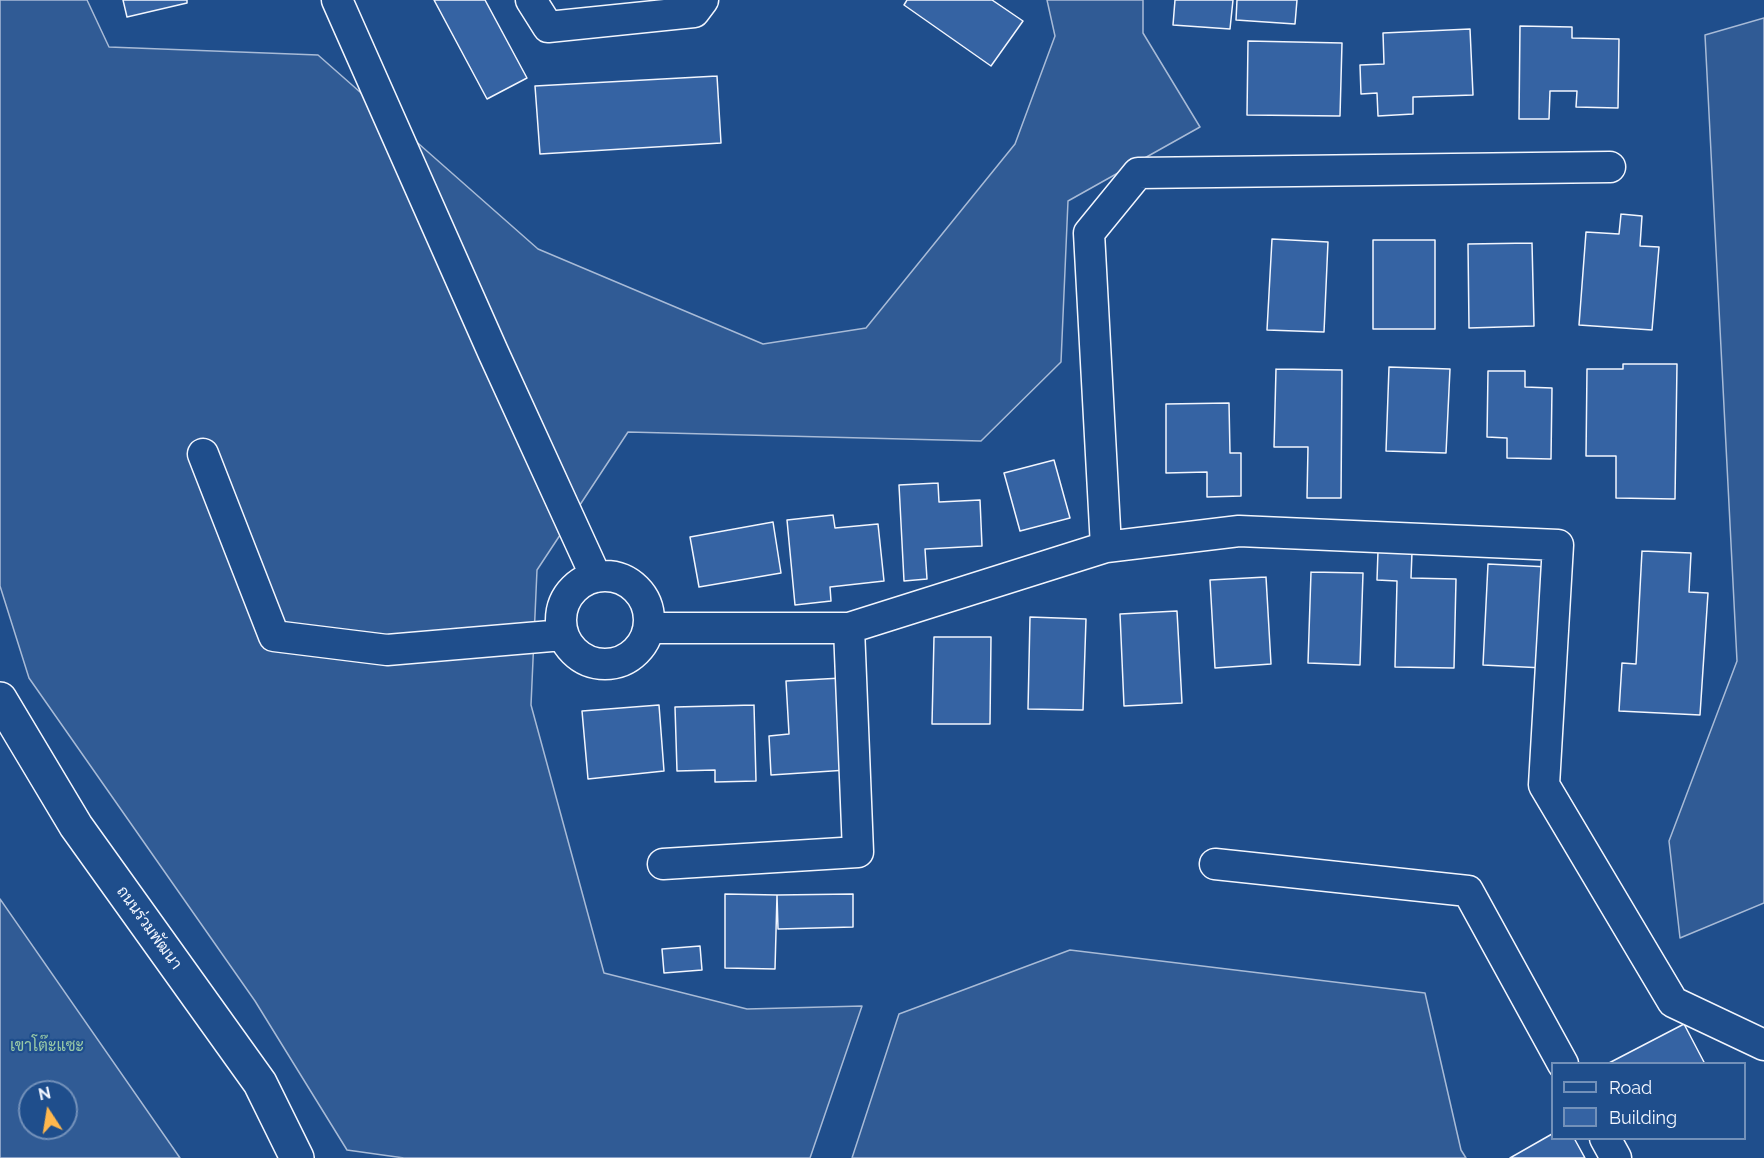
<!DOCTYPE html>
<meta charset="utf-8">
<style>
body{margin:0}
#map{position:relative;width:1764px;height:1158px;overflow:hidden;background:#1f4e8c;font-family:Raleway,sans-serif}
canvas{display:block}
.legend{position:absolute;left:1551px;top:1062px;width:195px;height:78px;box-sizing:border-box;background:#1f4e8c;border:2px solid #7391ba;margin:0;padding:8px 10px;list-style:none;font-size:18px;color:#f2f6ff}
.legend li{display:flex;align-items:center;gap:12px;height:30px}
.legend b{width:30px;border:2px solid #7391ba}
.north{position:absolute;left:18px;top:1080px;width:60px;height:60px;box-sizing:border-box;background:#1f4e8c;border:2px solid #7391ba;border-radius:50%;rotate:348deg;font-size:16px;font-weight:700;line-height:24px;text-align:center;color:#f2f6ff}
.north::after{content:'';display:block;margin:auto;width:21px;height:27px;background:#ffb74d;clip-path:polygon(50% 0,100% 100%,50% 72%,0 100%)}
</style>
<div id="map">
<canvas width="1764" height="1158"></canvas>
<ul class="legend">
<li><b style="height:8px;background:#1f4e8c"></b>Road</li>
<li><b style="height:16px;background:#3563a3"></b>Building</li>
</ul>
<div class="north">N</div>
</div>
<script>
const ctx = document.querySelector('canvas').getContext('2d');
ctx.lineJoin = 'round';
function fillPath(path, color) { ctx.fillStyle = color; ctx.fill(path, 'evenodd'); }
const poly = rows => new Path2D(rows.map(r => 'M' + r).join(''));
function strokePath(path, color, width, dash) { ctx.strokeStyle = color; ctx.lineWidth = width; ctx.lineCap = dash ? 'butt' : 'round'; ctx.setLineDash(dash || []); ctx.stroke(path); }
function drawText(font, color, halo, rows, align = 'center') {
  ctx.font = font + ' Raleway,Sarabun,sans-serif'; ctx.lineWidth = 4.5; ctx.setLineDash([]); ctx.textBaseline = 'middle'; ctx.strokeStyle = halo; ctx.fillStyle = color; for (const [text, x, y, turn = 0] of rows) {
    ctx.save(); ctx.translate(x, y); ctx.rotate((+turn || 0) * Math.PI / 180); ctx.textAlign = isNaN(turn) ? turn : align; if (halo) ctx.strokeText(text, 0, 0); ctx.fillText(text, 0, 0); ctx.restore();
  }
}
const built = poly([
 [0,0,87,0,109,47,318,55,538,249,763,344,866,328,1015,144,1055,36,1047,0,1143,0,1143,33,1200,127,1068,201,1061,362,981,441,628,432,537,570,531,705,604,973,747,1009,862,1006,810,1158,404,1158,347,1150,255,1001,29,678,0,586,0,0],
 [1764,18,1764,903,1680,938,1669,841,1737,661,1705,35,1764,18],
 [0,899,180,1158,0,1158,0,899],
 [30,1092,66,1092,66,1128,30,1128,30,1092],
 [1070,950,1425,993,1461,1150,1466,1158,852,1158,899,1014,1070,950]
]);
const building = poly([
 [123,0,187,0,187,3,127,17,123,0],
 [434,0,485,0,527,78,487,99,434,0],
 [907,0,992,0,1023,21,991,66,904,5,907,0],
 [1175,0,1233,0,1230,29,1173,25,1175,0],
 [1237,0,1297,0,1295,24,1236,20,1237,0],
 [1520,26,1572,27,1572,38,1619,39,1618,108,1576,107,1577,91,1550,91,1549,119,1519,119,1520,26],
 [1470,29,1473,95,1413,97,1413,114,1378,116,1377,93,1361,94,1360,65,1384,64,1383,33,1470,29],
 [1248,41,1342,43,1340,116,1247,115,1248,41],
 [717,76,721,143,540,154,535,86,717,76],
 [1621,214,1642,216,1640,246,1659,247,1652,330,1579,325,1586,232,1619,234,1621,214],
 [1272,239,1328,242,1324,332,1267,330,1272,239],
 [1373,240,1435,240,1435,329,1373,329,1373,240],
 [1532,243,1534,326,1469,328,1468,244,1532,243],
 [1623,364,1677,364,1675,499,1616,498,1616,456,1586,456,1587,369,1623,369,1623,364],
 [1389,367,1450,369,1446,453,1386,451,1389,367],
 [1276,369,1342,370,1341,498,1307,498,1308,447,1274,447,1276,369],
 [1488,371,1525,371,1525,387,1552,388,1551,459,1507,458,1507,438,1487,437,1488,371],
 [1229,403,1230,453,1241,453,1241,496,1207,497,1207,472,1166,473,1166,404,1229,403],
 [1054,460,1070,518,1020,531,1004,473,1054,460],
 [938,483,939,502,980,500,982,546,925,549,927,579,904,581,899,485,938,483],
 [833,515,835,528,878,524,884,581,830,587,831,601,795,605,787,520,833,515],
 [773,522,781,573,699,587,690,537,773,522],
 [1378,551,1412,552,1411,578,1456,579,1454,668,1395,667,1397,581,1377,580,1378,551],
 [1642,551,1691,553,1689,592,1708,593,1700,715,1619,711,1622,663,1636,664,1642,551],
 [1488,564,1549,567,1544,668,1483,665,1488,564],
 [1311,572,1363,573,1360,665,1308,663,1311,572],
 [1266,577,1271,664,1215,668,1210,580,1266,577],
 [1177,611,1182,703,1124,706,1120,614,1177,611],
 [1030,617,1086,619,1083,710,1028,709,1030,617],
 [934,637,991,637,990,724,932,724,934,637],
 [842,678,847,770,771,775,769,736,789,734,786,681,842,678],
 [659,705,664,771,588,779,582,711,659,705],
 [754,705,756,781,715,782,715,770,677,771,675,707,754,705],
 [725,894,777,895,775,969,725,968,725,894],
 [853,894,853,927,778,929,777,895,853,894],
 [700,946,702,970,664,973,662,949,700,946],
 [1684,1024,1705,1064,1607,1064,1684,1024],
 [1552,1134,1552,1138,1574,1138,1585,1158,1510,1158,1552,1134]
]);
const minor = poly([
 [337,0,493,352,596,577],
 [531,0,548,27,694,12,703,0],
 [203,454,274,636,387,650,563,635],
 [1106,547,1089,233,1138,173,1610,167],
 '561 620a44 44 0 1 1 88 0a44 44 0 1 1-88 0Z',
 [649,628,849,628,1106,547,1239,531,1558,545,1544,785,1673,1002,1764,1045],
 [663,864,858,852,849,628],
 [1215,864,1468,891,1563,1064],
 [1605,1138,1616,1158]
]);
const tertiary = poly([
 [0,699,76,826,260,1083,297,1158]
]);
const streetNames = [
 ["ถนนร่วมพัฒนา",149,928,54]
];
const parkNames = [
 ["เขาโต๊ะแซะ",47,1046]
];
fillPath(built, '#305b95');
strokePath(built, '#a8bbd7', 1.5);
fillPath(building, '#3563a3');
strokePath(building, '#f2f6ff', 1.5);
strokePath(minor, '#f2f6ff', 33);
strokePath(tertiary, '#f2f6ff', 36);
strokePath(minor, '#1f4e8c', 30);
strokePath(tertiary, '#1f4e8c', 33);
drawText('16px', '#f2f6ff', '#1f4e8c', streetNames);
drawText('16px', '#97c8a6', '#1f4e8c', parkNames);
</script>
